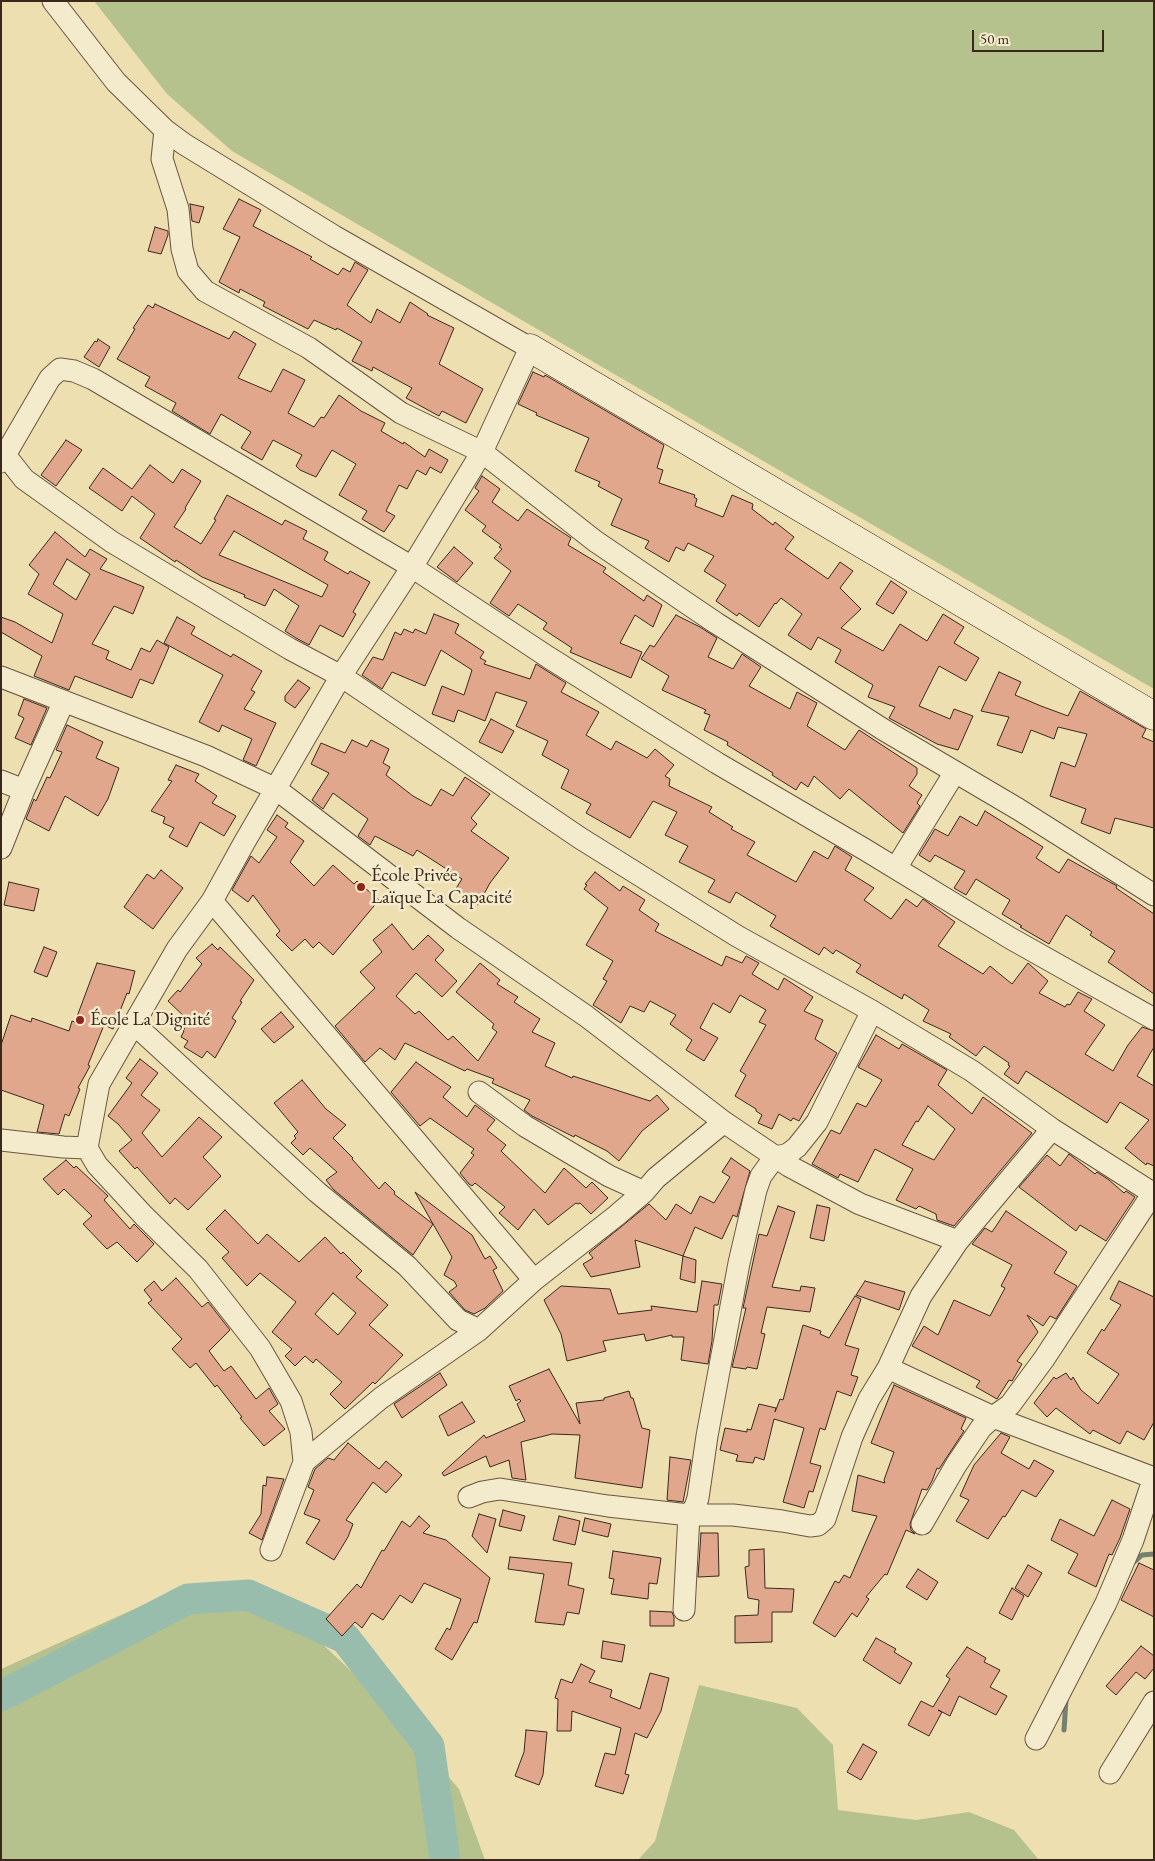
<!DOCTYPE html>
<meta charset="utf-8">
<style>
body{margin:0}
#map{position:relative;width:1155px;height:1861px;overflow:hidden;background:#eedfb1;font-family:"EB Garamond",serif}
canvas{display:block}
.frame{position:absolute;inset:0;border:2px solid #3b281d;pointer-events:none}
.scale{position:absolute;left:972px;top:30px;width:132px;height:22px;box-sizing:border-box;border:2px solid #3b281d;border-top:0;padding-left:6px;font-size:15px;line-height:18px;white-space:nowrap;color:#3b281d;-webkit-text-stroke:4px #f4eacc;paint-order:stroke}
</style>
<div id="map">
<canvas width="1155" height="1861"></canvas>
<div class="frame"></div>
<div class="scale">50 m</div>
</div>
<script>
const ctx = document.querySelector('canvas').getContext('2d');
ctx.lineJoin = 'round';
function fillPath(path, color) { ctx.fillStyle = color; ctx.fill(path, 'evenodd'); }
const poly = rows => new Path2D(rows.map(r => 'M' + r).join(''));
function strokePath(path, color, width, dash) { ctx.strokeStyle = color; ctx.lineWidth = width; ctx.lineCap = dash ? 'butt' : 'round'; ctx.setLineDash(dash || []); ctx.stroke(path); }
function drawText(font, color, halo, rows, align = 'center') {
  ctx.font = font + ' "EB Garamond",serif'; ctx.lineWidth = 5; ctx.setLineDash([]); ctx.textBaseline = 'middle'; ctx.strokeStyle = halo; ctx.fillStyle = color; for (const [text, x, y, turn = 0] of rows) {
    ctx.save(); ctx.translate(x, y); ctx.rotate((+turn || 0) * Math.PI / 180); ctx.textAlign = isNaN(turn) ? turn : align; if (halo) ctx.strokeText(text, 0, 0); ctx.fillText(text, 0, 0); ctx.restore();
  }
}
const green = poly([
 [94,1,1154,1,1154,689,232,151,167,94],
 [181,1588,287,1611,381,1699,459,1789,485,1860,1,1860,1,1669],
 [699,1685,797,1708,833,1745,838,1810,916,1820,969,1812,1014,1830,1039,1860,638,1860,655,1841]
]);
const stream = poly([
 [1133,1563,1142,1555,1154,1554],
 [1064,1730,1066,1700]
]);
const river = poly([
 [1,1696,188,1599,248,1595,345,1638,429,1746,445,1860]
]);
const building = poly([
 [239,199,261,210,253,226,312,257,310,259,338,275,343,268,350,272,355,262,368,270,347,305,371,323,377,309,400,323,410,302,428,314,427,315,454,328,439,364,483,389,466,423,442,411,439,416,406,398,412,388,373,367,372,371,352,361,362,342,337,328,336,330,314,320,308,329,263,306,265,302,240,289,239,293,219,282,240,237,223,229,239,199],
 [190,204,204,207,199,223,192,221,190,204],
 [155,227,168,231,168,235,161,254,148,251,155,227],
 [155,304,229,339,234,331,256,344,238,378,271,392,283,369,305,380,288,413,314,427,321,417,324,418,339,395,361,411,385,423,381,431,403,444,404,442,425,457,429,449,448,460,441,473,430,467,426,475,417,470,407,489,399,485,386,511,395,516,384,532,362,519,367,511,339,495,356,464,332,450,316,477,300,470,296,466,302,455,273,440,262,460,241,448,251,432,221,414,210,434,172,411,176,403,145,386,150,377,117,359,135,329,133,328,148,305,153,308,155,304],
 [98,339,110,347,99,367,84,357,95,341,97,342,98,339],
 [533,372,544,377,545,375,664,445,657,468,663,470,659,483,695,495,694,497,697,499,695,506,723,517,732,495,753,504,752,509,773,525,775,522,794,537,785,549,828,579,840,562,853,571,840,588,861,609,841,628,883,651,900,624,927,641,943,614,964,627,954,643,979,658,966,681,939,666,919,706,950,719,954,709,973,716,958,750,937,744,889,718,895,707,868,697,873,685,835,662,841,650,818,637,811,650,788,635,802,614,781,598,776,604,775,603,759,627,739,613,737,616,716,601,726,585,704,571,714,556,688,543,684,551,676,547,669,562,645,548,649,541,611,525,622,499,598,486,600,482,575,471,589,438,536,415,537,413,518,404,533,372],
 [66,440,82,450,56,486,41,475,66,440],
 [150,465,173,483,182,469,201,481,185,508,186,509,174,527,201,544,216,520,214,519,227,495,282,525,285,520,307,531,303,539,328,552,324,560,348,574,350,571,370,582,353,612,356,614,343,637,320,625,309,645,296,638,285,631,299,606,274,589,265,606,244,597,245,595,202,577,176,560,175,562,140,538,155,514,132,496,122,511,89,488,103,468,132,489,150,465],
 [234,531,328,585,322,597,219,555,234,531],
 [482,476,500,489,492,502,518,521,527,509,571,538,568,545,606,568,603,572,644,601,647,595,662,605,653,627,635,615,620,643,642,652,631,678,570,652,572,648,543,629,547,623,518,604,509,616,490,603,511,571,494,558,502,549,499,547,501,545,482,531,486,526,465,510,479,491,475,488,482,476],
 [55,532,85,557,90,549,107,559,100,569,144,587,133,614,114,606,92,644,109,651,106,659,131,670,141,648,150,652,157,640,169,647,153,684,140,679,132,698,75,676,69,690,34,676,42,656,1,632,1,617,15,622,52,643,63,614,28,594,39,574,29,565,55,532],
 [67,559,90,574,76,600,53,584,67,559],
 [454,547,473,563,457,582,437,567,454,547],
 [891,581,907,592,893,614,876,604,891,581],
 [434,614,459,624,455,633,484,652,480,658,486,661,484,664,530,679,536,664,566,683,561,692,599,712,586,735,611,750,616,741,647,758,655,749,674,765,665,776,670,779,669,786,712,807,709,812,733,827,731,829,755,842,747,855,796,882,814,851,828,859,835,846,852,857,845,870,874,888,864,900,891,919,906,899,917,907,923,899,955,922,938,946,983,974,990,966,1012,984,1028,963,1048,981,1039,993,1065,1007,1067,1004,1070,1005,1078,992,1092,999,1084,1011,1105,1025,1085,1054,1113,1071,1128,1045,1142,1027,1154,1031,1154,1047,1137,1076,1154,1086,1154,1166,1147,1163,1146,1165,1125,1148,1149,1120,1120,1102,1107,1123,1026,1071,1018,1084,1004,1074,1010,1066,1008,1065,1009,1063,984,1046,976,1056,949,1037,951,1034,923,1021,929,1010,904,994,902,999,856,972,861,965,836,950,833,954,824,947,819,955,770,926,776,916,736,892,730,903,708,892,715,880,679,862,688,846,665,835,677,812,653,801,630,838,586,813,591,804,561,788,569,770,542,755,548,741,516,726,527,702,496,692,485,721,458,710,454,722,432,714,442,686,464,695,472,670,441,650,425,686,392,672,382,689,362,675,373,657,383,660,395,632,401,635,404,629,413,633,415,629,426,634,434,614],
 [676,615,700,627,717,638,708,657,733,669,742,654,761,667,749,686,790,709,797,692,817,703,807,726,845,750,859,730,917,768,917,774,909,786,922,795,917,803,920,806,903,833,849,789,840,799,814,776,808,787,801,782,796,790,772,775,773,773,727,745,728,742,704,730,710,715,704,713,706,710,662,690,669,676,641,659,650,645,654,647,676,615],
 [177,617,195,627,191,634,231,657,233,654,262,671,251,690,255,692,244,709,276,723,256,766,243,760,252,739,222,725,219,732,199,722,223,675,164,643,177,617],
 [999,672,1021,682,1015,695,1041,706,1068,716,1080,691,1146,729,1142,737,1154,742,1154,828,1115,818,1110,834,1081,823,1086,809,1050,796,1061,762,1075,767,1087,734,1058,727,1054,739,1031,730,1022,753,997,745,1009,717,981,711,999,672],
 [298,680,310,688,295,708,285,701,285,696,298,680],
 [24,699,47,708,31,745,15,738,24,718,18,715,24,699],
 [491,719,514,731,502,753,479,742,491,719],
 [67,725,103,742,96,758,119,768,108,799,98,816,65,796,49,831,26,819,34,799,36,801,47,777,50,778,62,752,56,750,67,725],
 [352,740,367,747,371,740,389,749,383,763,390,767,386,775,413,796,431,806,441,789,453,796,465,777,490,794,471,818,477,824,471,831,509,858,490,883,478,905,455,890,462,879,417,850,413,856,375,836,370,845,358,836,368,819,333,793,323,809,312,800,329,773,311,764,321,743,345,753,352,740],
 [176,765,199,774,195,781,217,796,212,803,236,816,224,836,200,822,187,847,169,837,174,828,163,823,165,817,151,811,172,781,168,780,176,765],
 [985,811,1043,847,1036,858,1059,873,1068,859,1117,886,1116,888,1154,914,1154,994,1108,962,1115,951,1090,935,1092,932,1066,915,1049,944,1020,927,1022,926,1002,914,1010,900,976,879,966,895,954,888,965,871,935,855,930,862,919,855,935,829,948,836,960,816,977,826,985,811],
 [277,815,288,823,285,827,304,841,290,862,314,886,333,865,354,884,357,881,379,900,333,955,319,942,313,948,305,939,292,951,276,935,280,931,253,895,248,902,232,890,251,856,259,863,277,837,267,830,277,815],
 [161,870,183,888,153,929,124,907,147,874,154,879,161,870],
 [595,872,620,891,623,886,645,900,639,910,659,924,655,931,722,966,726,956,742,963,746,956,759,963,752,974,778,990,784,978,813,997,804,1011,823,1020,815,1039,837,1053,799,1121,793,1118,791,1121,779,1114,772,1129,758,1123,762,1115,756,1111,756,1109,735,1096,746,1075,740,1071,766,1025,759,1022,766,1010,740,995,730,1013,713,1003,700,1028,718,1038,704,1061,686,1050,692,1040,670,1024,676,1015,650,1001,644,1012,630,1006,621,1023,593,1005,607,981,603,979,613,961,586,945,608,908,584,889,587,885,585,884,595,872],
 [9,882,39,889,34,911,4,905,9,882],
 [392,924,413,950,428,935,444,950,435,960,457,981,442,997,416,973,396,996,415,1014,419,1011,448,1040,453,1036,478,1061,497,1032,492,1028,494,1024,456,992,480,963,500,980,497,984,518,997,514,1002,540,1019,532,1032,555,1043,545,1066,572,1078,573,1076,650,1101,657,1095,669,1109,642,1131,619,1161,607,1151,575,1135,574,1137,532,1116,524,1110,530,1100,492,1083,494,1079,467,1069,465,1071,405,1043,395,1060,380,1048,365,1062,335,1026,375,988,360,972,382,952,373,940,392,924],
 [212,944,218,950,220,947,254,980,240,1001,242,1002,232,1018,236,1021,215,1058,207,1051,202,1058,184,1047,188,1041,181,1037,184,1031,183,1031,189,1021,168,1001,178,990,180,992,202,964,196,958,212,944],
 [44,947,57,952,47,977,34,972,44,947],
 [97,963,135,971,129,994,127,993,113,1029,104,1025,88,1065,90,1066,78,1088,80,1089,69,1116,65,1114,59,1134,37,1132,44,1105,1,1090,1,1045,11,1015,31,1022,32,1018,69,1031,72,1021,75,1022,97,963],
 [281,1012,294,1027,274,1043,261,1029,281,1012],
 [876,1035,899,1049,902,1044,947,1070,938,1085,972,1114,983,1097,1032,1133,954,1226,937,1220,936,1214,919,1206,916,1209,896,1200,913,1169,875,1149,858,1182,840,1174,838,1178,812,1164,831,1130,840,1134,857,1103,866,1107,882,1080,858,1067,876,1035],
 [928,1106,955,1129,934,1160,902,1145,916,1121,918,1122,928,1106],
 [140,1059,158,1073,141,1095,160,1110,142,1133,162,1157,199,1117,222,1137,203,1157,221,1176,188,1210,175,1198,170,1204,137,1167,135,1169,119,1151,132,1140,118,1124,108,1116,132,1083,126,1078,140,1059],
 [416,1062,451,1087,443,1097,467,1117,475,1105,495,1120,487,1130,506,1145,501,1151,545,1193,564,1168,586,1188,592,1182,608,1198,591,1214,580,1203,578,1204,576,1203,548,1225,534,1209,518,1230,499,1213,505,1207,475,1183,472,1186,469,1184,460,1173,474,1155,471,1153,474,1149,430,1118,420,1126,391,1092,416,1062],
 [302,1080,326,1109,346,1125,333,1138,353,1158,352,1159,379,1189,385,1182,395,1192,394,1194,433,1224,415,1192,472,1235,485,1259,490,1256,497,1268,493,1270,503,1291,485,1308,474,1314,465,1310,449,1292,457,1286,454,1281,444,1275,452,1257,433,1224,413,1255,334,1190,326,1180,337,1172,310,1148,303,1155,291,1143,296,1138,294,1136,298,1132,274,1103,302,1080],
 [1069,1154,1095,1174,1097,1172,1109,1180,1124,1193,1126,1191,1135,1197,1106,1241,1080,1225,1076,1231,1019,1187,1047,1155,1060,1166,1069,1154],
 [731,1158,750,1171,737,1217,733,1215,722,1239,695,1227,683,1256,696,1260,695,1283,680,1279,683,1256,635,1240,640,1267,591,1277,583,1264,593,1258,589,1253,649,1204,666,1220,676,1204,691,1214,700,1196,714,1203,730,1177,722,1172,731,1158],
 [66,1160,74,1168,76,1166,108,1196,104,1200,130,1229,134,1224,154,1244,137,1262,117,1242,107,1249,83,1224,92,1216,64,1189,58,1195,43,1179,66,1160],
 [817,1205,830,1208,824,1241,810,1238,817,1205],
 [778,1206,795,1212,772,1287,800,1291,801,1286,815,1288,810,1312,767,1307,761,1333,765,1334,757,1369,747,1367,746,1369,732,1367,746,1308,743,1308,759,1234,767,1236,778,1206],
 [225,1210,258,1244,267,1234,299,1262,325,1237,341,1254,343,1252,362,1271,356,1277,388,1305,369,1325,403,1355,375,1384,373,1382,345,1409,330,1394,342,1382,316,1359,313,1363,305,1356,295,1366,285,1356,292,1349,272,1332,296,1302,260,1273,247,1286,222,1258,229,1252,206,1229,225,1210],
 [333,1293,356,1313,338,1335,315,1314,333,1293],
 [1006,1211,1067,1252,1054,1273,1077,1286,1056,1319,1050,1316,1043,1326,1027,1315,1038,1332,1017,1361,1022,1364,1012,1381,1009,1380,997,1399,976,1387,980,1381,912,1346,924,1326,938,1335,954,1300,990,1316,1005,1288,1001,1286,1012,1265,972,1244,985,1228,992,1232,1006,1211],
 [176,1278,202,1307,208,1302,230,1330,209,1351,224,1371,231,1366,256,1399,269,1388,278,1404,269,1411,285,1429,264,1446,240,1418,242,1417,217,1385,215,1387,196,1363,190,1368,172,1349,182,1339,148,1303,152,1300,144,1290,154,1281,162,1291,176,1278],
 [702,1281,722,1284,718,1305,714,1305,712,1341,708,1364,681,1360,684,1337,672,1337,672,1335,646,1341,644,1334,603,1341,606,1351,567,1361,561,1334,544,1300,561,1286,610,1289,618,1314,652,1310,651,1306,697,1312,702,1281],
 [865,1281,905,1292,899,1310,856,1295,865,1281],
 [1119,1281,1154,1297,1154,1422,1144,1440,1127,1431,1120,1444,1093,1430,1090,1434,1056,1408,1047,1417,1034,1403,1054,1377,1056,1379,1066,1373,1071,1380,1073,1377,1081,1390,1098,1404,1119,1374,1087,1353,1102,1329,1104,1331,1121,1305,1110,1299,1119,1281],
 [855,1296,861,1299,845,1345,859,1349,851,1375,858,1377,851,1396,837,1391,825,1430,820,1428,810,1463,821,1466,813,1492,809,1491,804,1508,783,1502,804,1428,774,1419,764,1460,755,1457,753,1463,736,1461,738,1455,720,1450,725,1428,747,1432,747,1429,751,1430,759,1404,776,1408,775,1412,780,1399,783,1400,803,1325,821,1331,820,1334,829,1338,855,1296],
 [549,1369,580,1424,576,1403,604,1400,604,1398,629,1391,631,1398,633,1398,642,1428,650,1430,642,1488,575,1478,580,1435,552,1434,521,1442,526,1480,512,1478,509,1460,490,1467,486,1456,444,1476,442,1473,484,1435,486,1438,525,1421,517,1404,521,1401,519,1399,516,1401,509,1386,549,1369],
 [440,1373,447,1385,402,1418,394,1404,440,1373],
 [894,1385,966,1418,961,1429,964,1431,939,1469,937,1468,932,1481,927,1490,922,1489,910,1524,911,1530,915,1534,906,1530,887,1575,885,1574,866,1597,869,1599,857,1617,852,1613,835,1637,813,1623,835,1581,839,1583,844,1575,850,1578,877,1516,852,1511,858,1475,885,1483,884,1480,894,1452,871,1443,894,1385],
 [462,1402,475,1422,448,1436,439,1416,462,1402],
 [1001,1433,1010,1437,1001,1453,1029,1469,1034,1460,1054,1471,1036,1497,1022,1490,1005,1517,1003,1516,988,1539,956,1521,969,1500,960,1496,974,1465,1001,1433],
 [348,1443,379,1469,386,1461,402,1475,386,1493,373,1482,346,1520,353,1524,348,1537,334,1560,306,1543,320,1520,304,1514,314,1490,308,1487,315,1469,328,1458,334,1460,348,1443],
 [670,1457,691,1460,683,1502,667,1500,670,1457],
 [267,1477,284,1479,262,1540,249,1533,261,1514,263,1485,266,1486,267,1477],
 [1112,1500,1130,1509,1120,1538,1112,1555,1109,1554,1096,1587,1068,1573,1078,1554,1051,1540,1060,1519,1094,1536,1112,1500],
 [503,1510,525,1516,521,1531,499,1526,503,1510],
 [479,1514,496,1519,487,1553,472,1536,479,1514],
 [419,1516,430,1526,423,1533,446,1540,490,1578,477,1623,474,1622,452,1660,435,1649,447,1628,450,1630,461,1599,424,1583,412,1603,400,1595,383,1620,372,1613,362,1628,355,1622,342,1636,326,1619,357,1584,361,1588,382,1550,384,1551,402,1521,410,1527,419,1516],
 [559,1516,580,1521,575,1545,553,1540,559,1516],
 [585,1518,611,1524,608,1537,582,1531,585,1518],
 [701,1533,718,1533,719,1576,698,1577,701,1533],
 [764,1549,765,1588,794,1589,792,1612,772,1612,772,1642,735,1643,735,1616,758,1615,759,1600,748,1598,745,1567,749,1566,749,1550,764,1549],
 [613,1551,661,1558,657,1584,649,1583,648,1599,611,1594,614,1579,609,1578,613,1551],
 [510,1557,572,1563,568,1585,584,1589,579,1614,567,1612,564,1625,535,1622,544,1574,508,1569,510,1557],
 [1139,1563,1154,1570,1154,1617,1121,1600,1139,1563],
 [1028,1565,1042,1573,1028,1597,1015,1588,1028,1565],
 [918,1569,938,1582,927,1600,906,1587,918,1569],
 [1012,1588,1024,1596,1012,1620,999,1613,1012,1588],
 [650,1611,672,1612,674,1617,674,1626,650,1626,650,1611],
 [876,1638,896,1649,894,1652,912,1663,900,1684,863,1660,876,1638],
 [603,1641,625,1645,622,1662,601,1658,603,1641],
 [1141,1646,1154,1656,1154,1668,1145,1679,1136,1672,1116,1695,1106,1686,1141,1646],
 [967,1647,986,1658,984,1662,1000,1670,990,1687,1007,1696,996,1715,959,1696,950,1716,938,1710,942,1712,929,1736,908,1725,921,1701,933,1707,950,1679,946,1676,967,1647],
 [581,1664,595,1671,589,1682,612,1690,610,1697,640,1709,650,1673,669,1678,661,1711,647,1738,635,1733,625,1774,629,1775,623,1794,595,1786,605,1753,615,1755,621,1728,572,1711,571,1731,557,1731,558,1699,555,1698,561,1679,572,1683,581,1664],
 [526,1730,547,1732,543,1775,539,1785,515,1776,524,1752,526,1730],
 [863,1744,877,1752,861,1780,847,1772,863,1744]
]);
const street = poly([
 [53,1,116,82,165,130,184,144,334,236,530,348,482,452,412,567,341,676,244,843,212,901,177,949,99,1084,87,1148,97,1165,144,1216,198,1269,260,1348,291,1401,301,1432,304,1462],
 [165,130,162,159,178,209,182,249,188,271,205,291,309,348,401,413,482,452,595,541,716,623,884,730,1018,809,1154,895],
 [1,452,6,456,24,479,112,542,290,649,341,676,580,838,737,936,872,1011,972,1071,1052,1129,1154,1194],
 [1,462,50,378,60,369,74,371,93,379,412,567,548,657,717,763,864,849,1010,938,1154,1019],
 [1,677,206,756,276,789,458,928,586,1016,724,1122,789,1166,860,1204,958,1241],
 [1,781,24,790],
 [1,848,24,790,64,701],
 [896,868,955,772],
 [212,901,534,1280],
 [134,1024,317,1192,407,1266,458,1320,479,1330],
 [479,1092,525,1126,609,1176,644,1192],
 [1,1140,63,1147,87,1148],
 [888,1368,993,1417,1154,1478],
 [469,1497,482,1492,500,1489,608,1506,689,1515,733,1515,782,1521,810,1526,818,1525,825,1519,852,1437,869,1399,888,1368,921,1296,958,1241,1052,1129],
 [922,1524,956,1465,981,1428,993,1417,1010,1405,1044,1359,1153,1193],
 [271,1550,304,1462,381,1398,479,1330,534,1280,616,1216,644,1192,656,1178,724,1122],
 [684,1610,689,1515,695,1507,698,1498,707,1436,739,1263,756,1190,761,1176,769,1165,777,1157,788,1154,797,1147,817,1122,872,1011],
 [1036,1739,1106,1603,1133,1540,1154,1477],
 [1110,1773,1154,1702]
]);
const secondary = poly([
 [530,348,1154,716]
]);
const markers = [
 [361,887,5,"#8f2418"],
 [80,1020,5,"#8f2418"]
];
const poiNames = [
 ["École Privée",371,876],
 ["Laïque La Capacité",371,898],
 ["École La Dignité",90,1020]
];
fillPath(green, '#b6c28e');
strokePath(stream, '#738173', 5);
strokePath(river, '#99bdac', 31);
fillPath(building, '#e1a78d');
strokePath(building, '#3b281d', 1);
strokePath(street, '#685642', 23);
strokePath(secondary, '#3b281d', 29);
strokePath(street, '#f4eacc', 21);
strokePath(secondary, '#f4eacc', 28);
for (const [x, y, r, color] of markers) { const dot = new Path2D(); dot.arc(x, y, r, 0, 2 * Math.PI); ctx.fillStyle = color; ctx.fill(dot); strokePath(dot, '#f4eacc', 2); }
drawText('19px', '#3b281d', '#f4eacc', poiNames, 'left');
</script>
